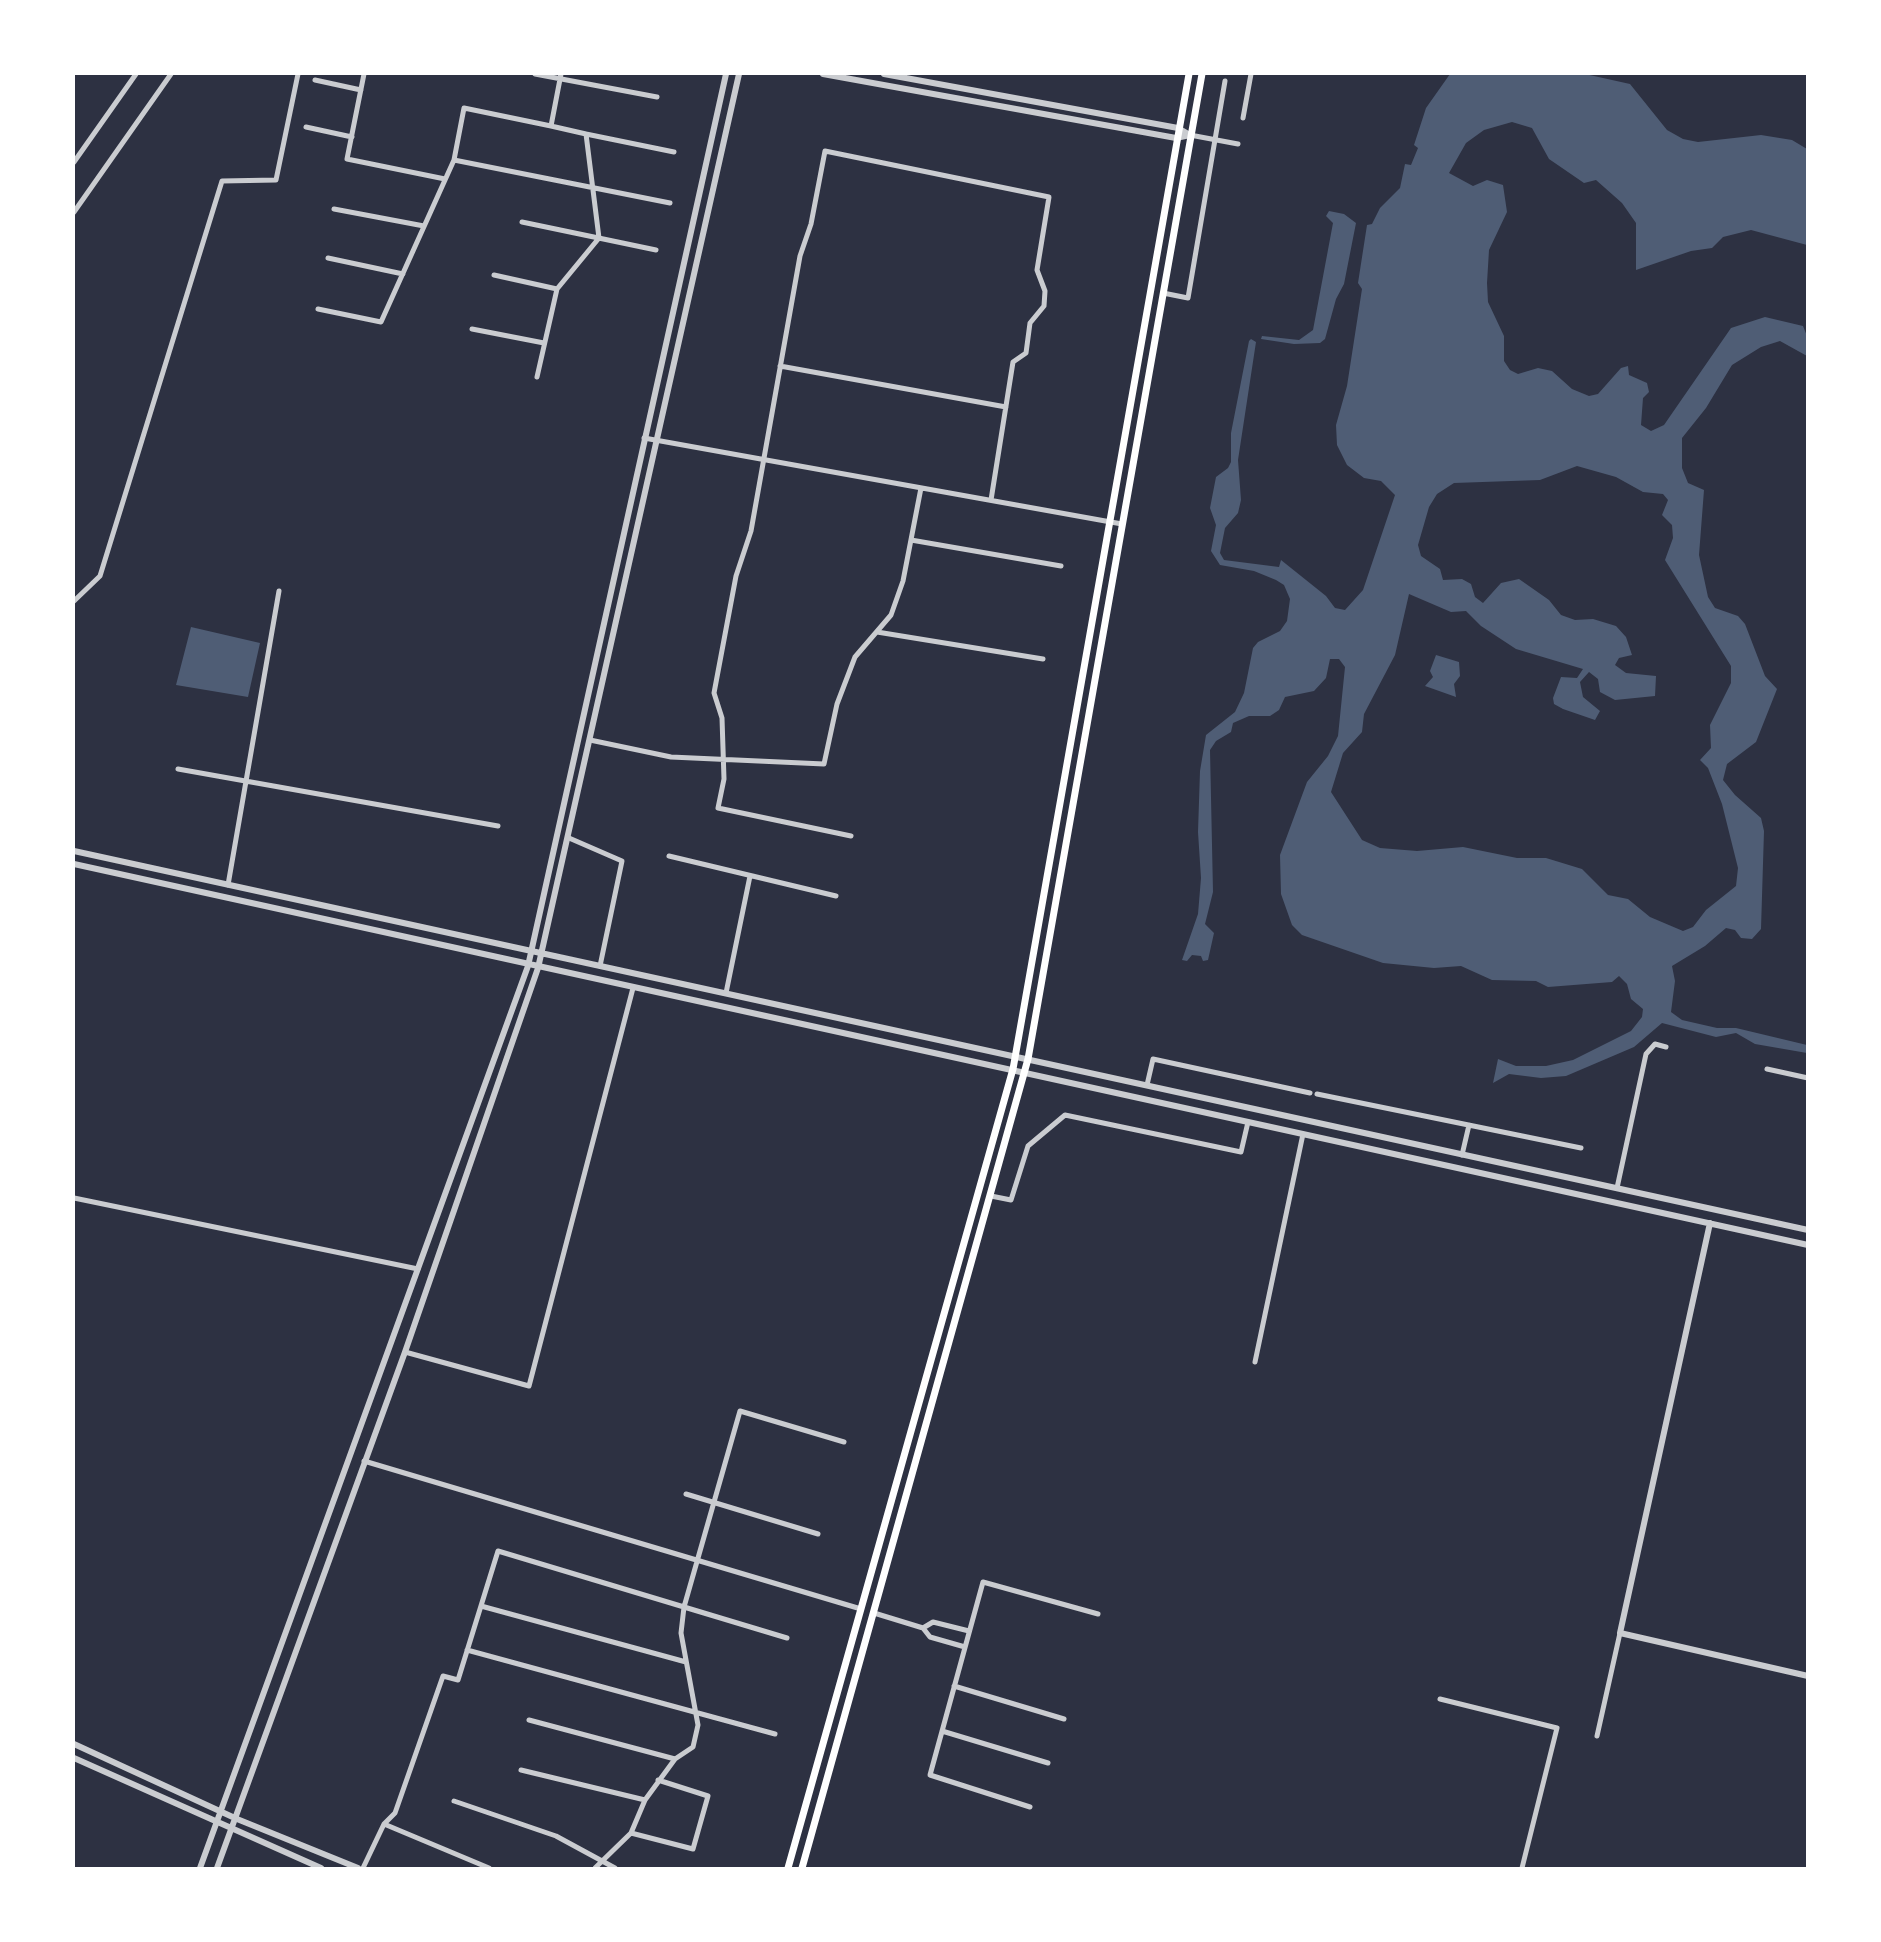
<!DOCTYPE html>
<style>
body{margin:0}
#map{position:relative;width:1881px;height:1942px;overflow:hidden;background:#2d3142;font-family:Arial,sans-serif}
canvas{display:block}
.frame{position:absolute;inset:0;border:75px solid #fff;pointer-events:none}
</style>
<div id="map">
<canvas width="1881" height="1942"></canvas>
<div class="frame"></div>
</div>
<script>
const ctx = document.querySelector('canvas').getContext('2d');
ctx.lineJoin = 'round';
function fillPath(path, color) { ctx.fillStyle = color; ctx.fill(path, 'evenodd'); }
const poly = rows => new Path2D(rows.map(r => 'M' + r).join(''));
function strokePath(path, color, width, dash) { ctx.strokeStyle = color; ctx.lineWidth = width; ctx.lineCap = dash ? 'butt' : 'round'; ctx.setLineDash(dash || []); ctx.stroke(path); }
const water = poly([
 [1450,74,1585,74,1630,84,1667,130,1683,139,1698,142,1761,135,1792,140,1807,149,1807,245,1751,230,1723,237,1712,248,1691,251,1636,270,1636,223,1622,203,1596,180,1584,183,1549,159,1532,128,1512,122,1484,130,1466,143,1449,173,1473,186,1487,180,1503,185,1507,212,1489,250,1487,283,1488,302,1504,336,1504,361,1510,370,1518,374,1538,368,1552,371,1572,389,1589,396,1598,394,1621,368,1628,366,1629,375,1647,383,1649,392,1643,398,1641,425,1651,431,1664,425,1731,328,1765,317,1803,326,1807,336,1807,356,1780,341,1761,347,1732,365,1706,408,1682,438,1682,468,1688,483,1704,490,1699,555,1708,597,1715,608,1738,616,1745,624,1765,676,1777,689,1756,742,1727,764,1723,780,1735,795,1761,818,1764,831,1761,929,1752,939,1741,938,1735,930,1726,928,1705,946,1672,966,1675,981,1671,1012,1682,1020,1717,1028,1736,1028,1807,1045,1807,1053,1755,1044,1736,1033,1716,1037,1662,1023,1634,1047,1566,1076,1541,1078,1509,1074,1493,1083,1498,1059,1516,1066,1546,1066,1573,1060,1631,1031,1642,1017,1643,1009,1631,999,1627,984,1619,976,1612,982,1548,987,1536,981,1492,980,1461,966,1434,968,1383,963,1302,935,1292,925,1281,894,1280,855,1307,782,1328,756,1338,736,1345,667,1339,659,1330,659,1326,678,1314,691,1285,697,1279,710,1270,716,1249,716,1233,723,1231,732,1216,741,1210,750,1213,892,1205,924,1214,933,1208,960,1203,961,1201,956,1192,955,1187,961,1182,960,1198,914,1201,878,1198,832,1200,771,1206,735,1235,712,1244,693,1253,648,1258,642,1280,631,1287,621,1290,599,1284,585,1276,580,1254,571,1220,565,1211,551,1216,525,1210,508,1216,477,1228,468,1231,462,1231,433,1249,341,1251,339,1256,342,1238,460,1241,500,1238,513,1225,528,1220,553,1224,560,1279,567,1281,560,1326,596,1335,608,1345,610,1363,590,1395,495,1381,481,1364,478,1347,465,1337,445,1336,425,1347,386,1362,289,1358,283,1367,225,1372,224,1380,208,1400,188,1405,164,1411,165,1418,148,1414,145,1426,108],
 [1577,466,1616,477,1643,492,1663,494,1668,500,1662,515,1672,525,1673,538,1665,560,1731,666,1731,683,1710,725,1711,748,1700,760,1708,768,1722,804,1738,868,1736,886,1706,910,1693,927,1683,931,1650,917,1628,899,1608,895,1582,869,1546,858,1517,858,1463,847,1417,851,1380,848,1362,840,1331,792,1343,753,1362,732,1364,714,1395,655,1409,594,1451,612,1466,611,1481,626,1516,649,1583,669,1577,678,1561,677,1553,698,1554,704,1563,709,1595,720,1600,711,1583,697,1580,682,1589,672,1598,679,1600,692,1615,700,1655,696,1656,676,1626,673,1615,665,1619,658,1632,655,1626,637,1616,626,1593,619,1575,620,1561,615,1549,600,1519,579,1501,583,1483,603,1475,597,1471,584,1462,579,1443,580,1440,569,1421,556,1418,545,1429,507,1437,494,1454,483,1540,480],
 [1329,211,1344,214,1356,223,1344,284,1336,299,1325,339,1320,343,1294,344,1261,339,1262,336,1299,340,1313,330,1333,223,1326,216],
 [191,627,260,643,248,697,176,685],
 [1436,655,1459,662,1460,676,1454,684,1456,697,1425,686,1433,677,1430,671]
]);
const minor = poly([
 [364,74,347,159,445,179],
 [535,74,657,97],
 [315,80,361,90],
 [1243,118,1251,74],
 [306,127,352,137],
 [586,134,674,152],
 [1190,135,1238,144],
 [454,160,670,203],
 [74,162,136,74],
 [334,209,424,226],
 [74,212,171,74],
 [522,222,656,250],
 [328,258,403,274],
 [494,275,557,289],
 [1163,293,1188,298,1225,81],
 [318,309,381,322,454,160,464,108,551,126],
 [472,329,544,343],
 [780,366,1006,407],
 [537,377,557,289,599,238,586,134,551,126,561,74],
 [644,438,1122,524],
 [911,540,1061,566],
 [74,601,100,576,222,181,276,180,298,74],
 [877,632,1043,659],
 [590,740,671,757,824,764,837,704,855,657,891,615,903,581,921,488],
 [178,769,498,826],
 [851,836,718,808,724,779,722,718,714,693,736,576,751,531,800,256,811,224,825,151,1049,197,1037,270,1045,291,1044,306,1030,323,1026,353,1013,362,991,500],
 [569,838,622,861,600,966],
 [669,856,836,896],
 [228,885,279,591],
 [726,993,750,876],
 [1767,1069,1808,1078],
 [1147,1085,1153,1059,1310,1093],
 [1317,1094,1581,1148],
 [1462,1155,1469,1125],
 [1617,1188,1646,1054,1655,1044,1666,1047],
 [991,1196,1011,1200,1028,1146,1065,1115,1241,1152,1248,1122],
 [74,1198,418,1269],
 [405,1352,529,1386,633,988],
 [1255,1362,1303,1134],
 [364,1461,861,1609],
 [686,1494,818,1534],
 [481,1606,686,1662],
 [874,1613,923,1628,930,1637,965,1647],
 [923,1628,933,1622,969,1631],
 [467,1650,775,1734],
 [954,1686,1064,1719],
 [1440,1699,1557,1728,1522,1868],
 [529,1720,675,1759,693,1747,698,1725,681,1633,684,1607,740,1411,844,1442],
 [942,1731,1048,1763],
 [1597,1736,1620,1633],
 [521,1770,645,1800],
 [454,1801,556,1836,615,1868],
 [1030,1807,930,1775,983,1582,1098,1614],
 [384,1824,489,1868],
 [631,1833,693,1849,708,1796,658,1780],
 [363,1868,384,1824,395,1813,443,1676,458,1680,498,1551,787,1638],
 [595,1868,631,1833,645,1800,675,1759]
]);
const tertiary = poly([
 [823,74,1176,138,1190,135],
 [884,74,1178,128,1190,135],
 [74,851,1808,1230],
 [74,864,1808,1245],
 [1710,1223,1620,1633,1808,1676],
 [74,1744,237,1819,358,1868],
 [74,1758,321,1868],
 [200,1868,528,966,726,74],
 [217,1868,405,1352,538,968,739,74]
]);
const secondary = poly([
 [788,1868,1013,1069,1189,74],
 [802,1868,1028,1059,1202,74]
]);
fillPath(water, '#4f5d75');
strokePath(minor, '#caccd0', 5);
strokePath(tertiary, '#caccd0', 6);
strokePath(secondary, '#fff', 7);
</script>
